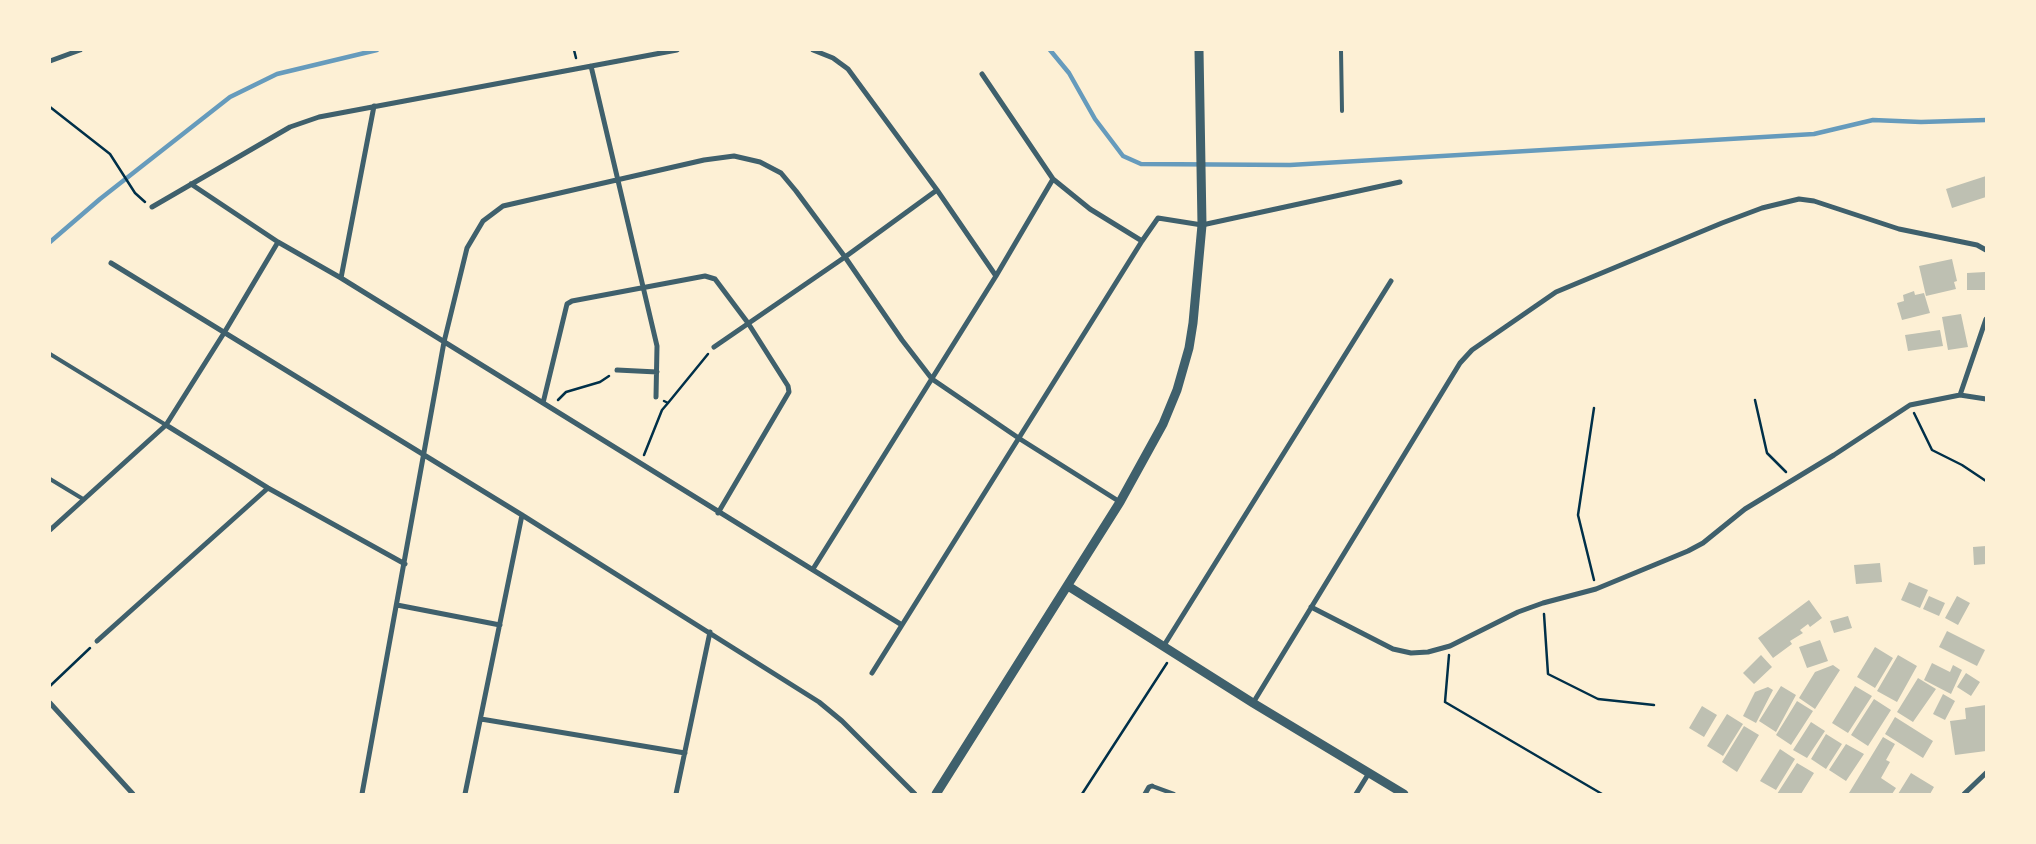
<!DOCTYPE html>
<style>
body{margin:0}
#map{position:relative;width:2036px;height:844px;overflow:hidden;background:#fdf0d5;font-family:Roboto,sans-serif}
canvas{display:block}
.frame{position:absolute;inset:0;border:51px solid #fdf0d5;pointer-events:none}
</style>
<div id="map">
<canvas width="2036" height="844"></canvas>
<div class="frame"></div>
</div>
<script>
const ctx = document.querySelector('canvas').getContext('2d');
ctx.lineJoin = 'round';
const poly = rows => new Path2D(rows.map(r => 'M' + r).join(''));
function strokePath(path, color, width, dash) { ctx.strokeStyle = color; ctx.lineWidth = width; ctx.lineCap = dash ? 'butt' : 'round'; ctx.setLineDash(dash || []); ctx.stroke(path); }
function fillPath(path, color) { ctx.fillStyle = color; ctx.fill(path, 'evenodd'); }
const stream = poly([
 [1050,50,1069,73,1095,119,1123,156,1141,164,1290,165,1814,134,1873,120,1921,122,1986,120],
 [50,242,100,199,230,97,277,74,377,50]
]);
const building = poly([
 [1986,176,1986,197,1952,208,1946,189],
 [1952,259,1957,281,1954,282,1956,289,1926,296,1919,266],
 [1985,272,1985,290,1967,290,1967,273],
 [1914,291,1915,295,1924,293,1930,313,1902,320,1897,303,1904,301,1903,295],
 [1961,314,1968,347,1948,350,1942,317],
 [1940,330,1943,346,1908,351,1905,335],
 [1986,546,1986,564,1974,565,1973,547],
 [1880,563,1882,582,1856,584,1854,565],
 [1909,582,1928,590,1920,608,1901,600],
 [1929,596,1945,603,1939,616,1923,609],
 [1957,596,1970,603,1958,625,1945,618],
 [1809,600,1822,618,1810,627,1808,624,1800,630,1803,633,1790,641,1792,644,1773,658,1758,638],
 [1848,616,1852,628,1834,633,1830,621],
 [1947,631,1985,650,1977,666,1939,647],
 [1820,640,1828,661,1807,668,1799,647],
 [1875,647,1893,658,1875,688,1857,677],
 [1761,655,1772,667,1754,684,1743,673],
 [1898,655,1917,666,1897,702,1877,691],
 [1932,663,1950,672,1953,665,1962,670,1951,694,1924,680],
 [1833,665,1840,670,1815,709,1799,698,1815,672],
 [1966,673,1980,682,1971,696,1957,687],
 [1918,678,1936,689,1913,722,1897,712],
 [1781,686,1796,695,1776,732,1759,721],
 [1855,686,1872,696,1848,733,1832,723],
 [1768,687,1773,690,1756,723,1743,716,1755,692],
 [1943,694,1955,701,1945,720,1933,714],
 [1874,699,1891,710,1868,746,1851,735],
 [1797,701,1813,711,1791,745,1776,735],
 [1986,705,1986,751,1955,755,1950,721,1966,719,1965,708],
 [1702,706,1717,715,1704,737,1689,728],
 [1727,714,1743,724,1723,756,1707,746],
 [1895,717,1933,741,1923,758,1885,734],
 [1811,722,1825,731,1807,758,1793,750],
 [1744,726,1759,735,1737,772,1722,762],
 [1826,734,1842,744,1826,769,1811,759],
 [1883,737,1895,744,1886,760,1890,762,1881,778,1896,788,1892,794,1852,794,1849,793],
 [1846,744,1864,754,1846,781,1829,770],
 [1780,749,1795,759,1776,790,1760,781],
 [1797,763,1814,773,1801,794,1777,794],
 [1911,773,1934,787,1930,794,1898,794]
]);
const path = poly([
 [574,50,576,58],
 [50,107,110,154,135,193,145,202],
 [558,400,566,392,600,382,609,376],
 [1755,400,1767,453,1786,472],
 [668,403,708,354],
 [1594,408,1578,515,1594,580],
 [1914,413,1932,450,1962,465,1986,481],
 [644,455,662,410,668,403,664,401],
 [1544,614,1548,674,1598,699,1654,705],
 [1449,655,1445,702,1602,794],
 [50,686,90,648],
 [1082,794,1167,663]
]);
const service = poly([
 [1341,50,1342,111],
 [50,354,166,425],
 [50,479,83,499],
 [1152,786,1174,794]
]);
const minor = poly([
 [813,50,833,58,848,69,937,190,996,276],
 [50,61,80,50],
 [591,66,657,346,656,397],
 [982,74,1053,179,1090,209,1142,241],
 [191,184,278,242,341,278,902,625],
 [152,207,290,127,319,117,677,50],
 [111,263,522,515,819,702,842,721,915,794],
 [341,278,374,106],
 [714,347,845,257,937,190],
 [617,370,657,372],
 [1960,395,1986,319],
 [543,403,567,304,572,301,705,276,715,279,748,323,788,386,789,392,718,513],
 [166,425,224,333,278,242],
 [50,530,166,425,268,488,405,564],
 [813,569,996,276,1053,179],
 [397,605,500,625],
 [1311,607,1393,649,1411,653,1428,652,1450,646,1518,612,1543,603,1596,589,1688,551,1703,543,1745,509,1834,455,1910,405,1960,395,1986,399],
 [97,641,268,488],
 [1163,647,1391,281],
 [872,673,1142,241,1158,218,1202,225,1400,182],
 [50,703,133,794],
 [1253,703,1460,363,1472,350,1556,292,1722,223,1762,208,1799,199,1814,201,1899,229,1977,245,1986,250],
 [481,719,685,753],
 [362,794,444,342,467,248,483,221,503,206,704,160,734,156,760,162,781,173,796,191,845,257,902,340,932,379,1020,439,1120,502],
 [465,794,522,515],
 [676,794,710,632],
 [1145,794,1149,787,1152,786],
 [1356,794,1369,773],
 [1964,794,1986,773]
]);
const tertiary = poly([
 [1068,586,1253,703,1404,794],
 [936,794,1120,502,1163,424,1177,390,1189,348,1193,323,1202,225,1199,50]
]);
strokePath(stream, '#669bbc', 4.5);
fillPath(building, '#bec0b2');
strokePath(path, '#003049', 2.5);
strokePath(service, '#3f606c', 4);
strokePath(minor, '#3f606c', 5);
strokePath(tertiary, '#3f606c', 9);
</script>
